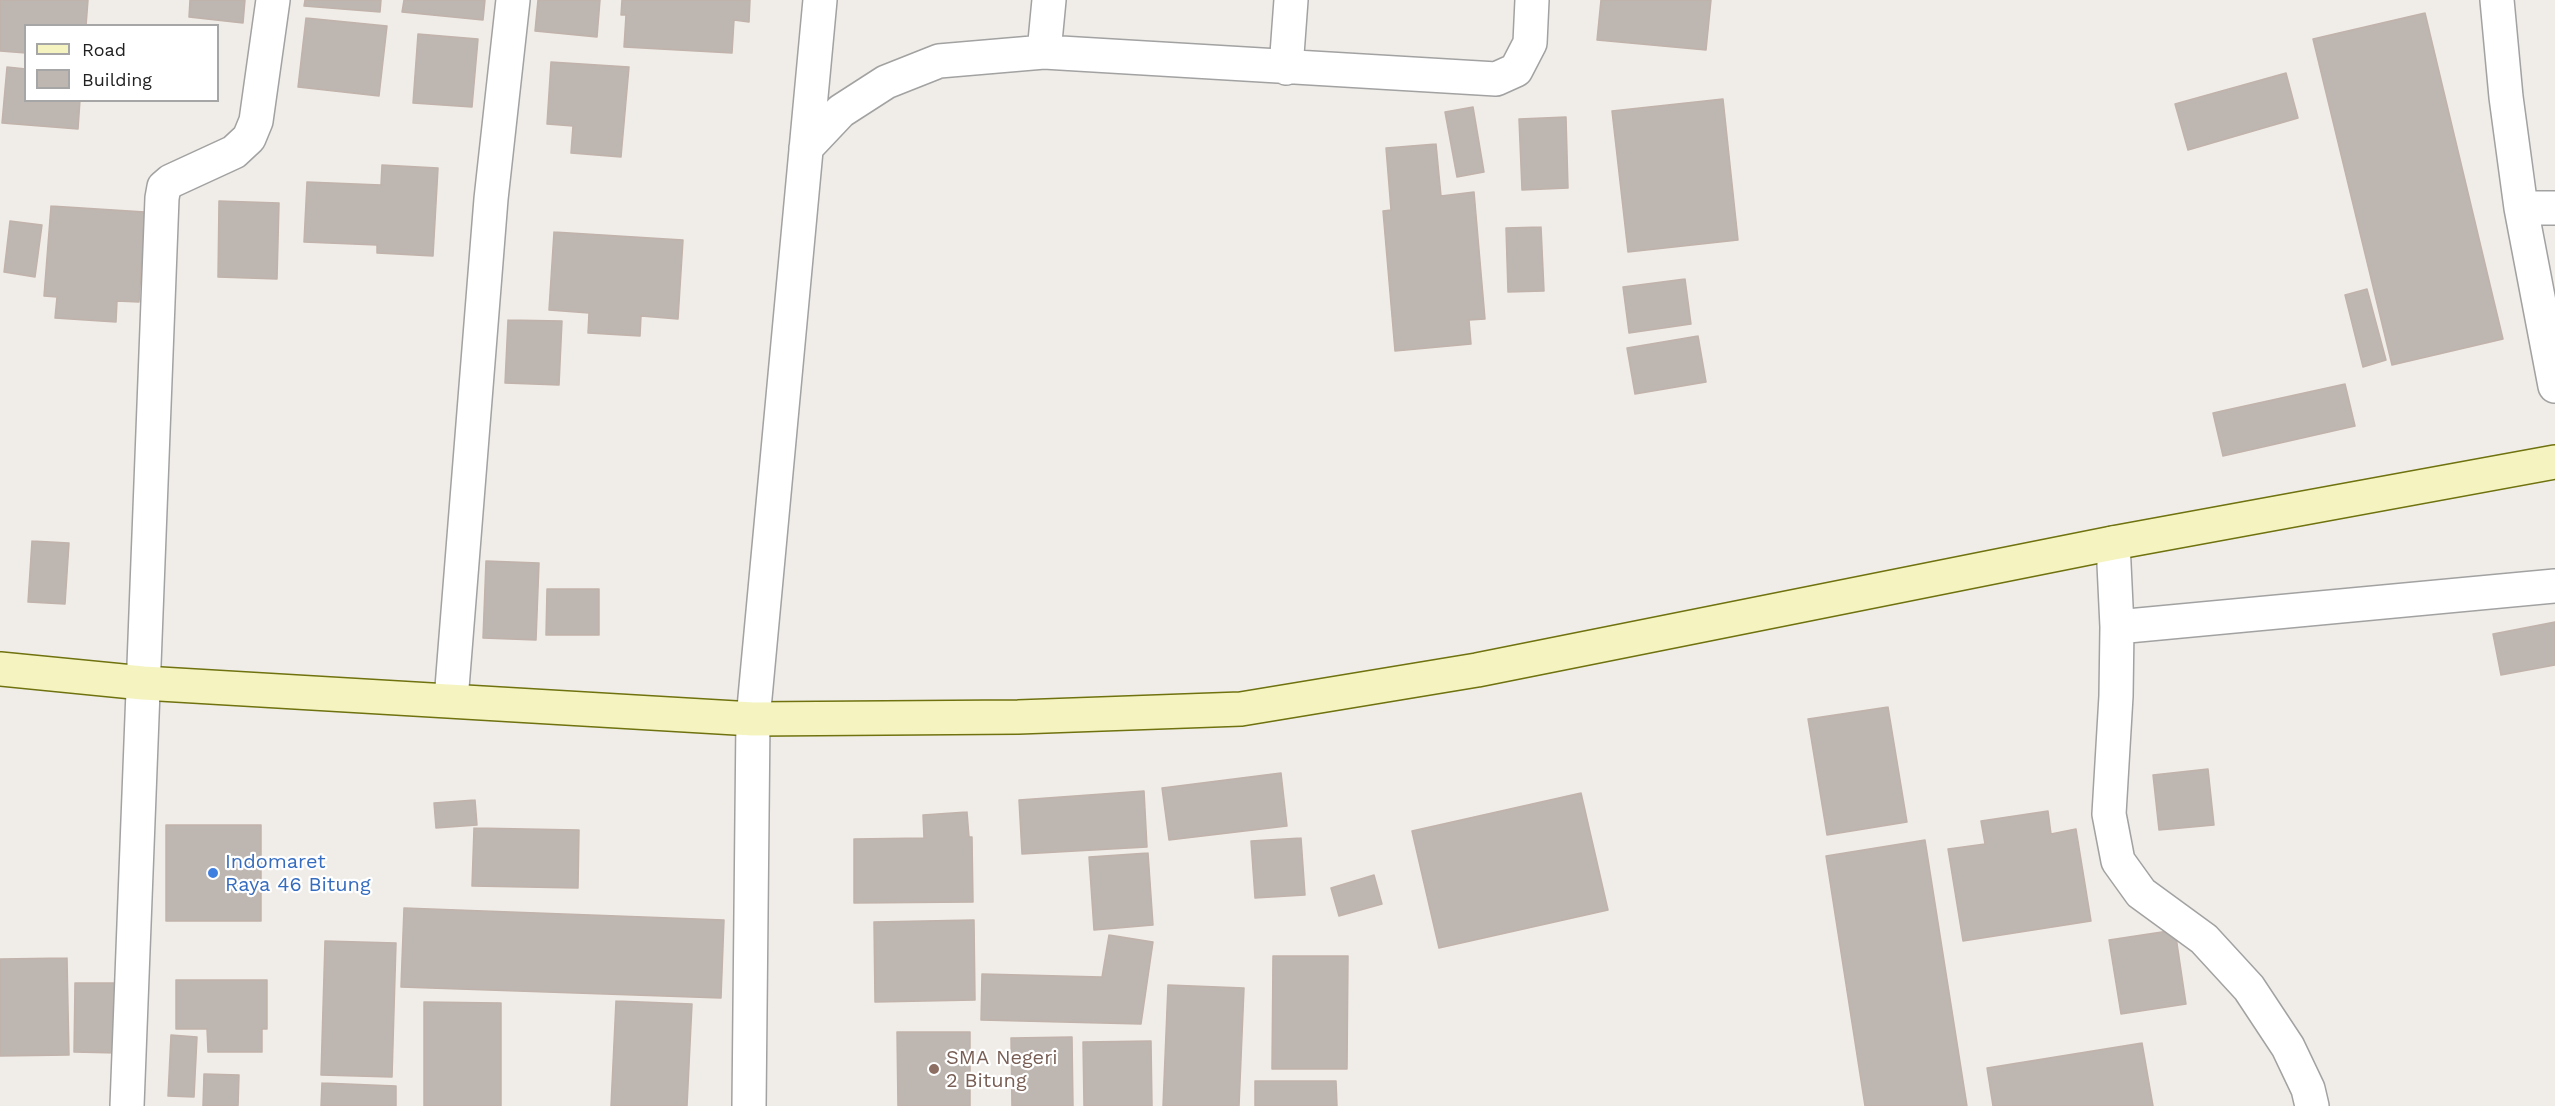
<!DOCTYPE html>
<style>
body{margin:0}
#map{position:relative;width:2555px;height:1106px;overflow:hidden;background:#f0ede8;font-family:"Work Sans",sans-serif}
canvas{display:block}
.legend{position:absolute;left:24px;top:24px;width:195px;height:78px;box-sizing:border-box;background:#fff;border:2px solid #a6a6a6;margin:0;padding:8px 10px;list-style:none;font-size:18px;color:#212121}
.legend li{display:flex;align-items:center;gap:12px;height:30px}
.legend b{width:30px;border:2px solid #a6a6a6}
</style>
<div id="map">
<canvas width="2555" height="1106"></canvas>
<ul class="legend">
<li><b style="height:8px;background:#f5f4c1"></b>Road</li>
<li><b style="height:16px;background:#beb6b1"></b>Building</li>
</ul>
</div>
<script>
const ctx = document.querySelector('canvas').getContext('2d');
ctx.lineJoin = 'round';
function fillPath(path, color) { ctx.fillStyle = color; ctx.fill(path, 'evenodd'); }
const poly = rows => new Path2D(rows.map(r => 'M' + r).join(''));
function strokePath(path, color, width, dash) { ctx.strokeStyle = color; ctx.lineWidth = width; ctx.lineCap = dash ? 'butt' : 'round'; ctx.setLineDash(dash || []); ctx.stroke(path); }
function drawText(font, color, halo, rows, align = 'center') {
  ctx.font = font + ' "Work Sans",sans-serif'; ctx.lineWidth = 4.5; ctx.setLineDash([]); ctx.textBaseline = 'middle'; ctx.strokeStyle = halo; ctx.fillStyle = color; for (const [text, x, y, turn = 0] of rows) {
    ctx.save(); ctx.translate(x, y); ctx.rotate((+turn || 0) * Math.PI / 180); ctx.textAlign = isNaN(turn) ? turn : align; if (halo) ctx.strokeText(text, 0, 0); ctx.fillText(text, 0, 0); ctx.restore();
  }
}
const building = poly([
 [0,0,88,0,86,26,26,26,26,53,0,51,0,0],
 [190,0,245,0,243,23,189,17,190,0],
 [305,0,381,0,380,12,304,6,305,0],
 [404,0,485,0,483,20,402,12,404,0],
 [538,0,600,0,597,37,535,31,538,0],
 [622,0,750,0,749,22,734,20,732,53,624,47,626,15,621,15,622,0],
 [1601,0,1711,0,1706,50,1597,40,1601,0],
 [2425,13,2503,339,2392,365,2313,39,2425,13],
 [306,18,387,26,379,96,298,87,306,18],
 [418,34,478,39,472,107,413,103,418,34],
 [551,62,629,67,621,157,571,153,573,126,547,124,551,62],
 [7,67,26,69,26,100,80,100,78,129,2,123,7,67],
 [2286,73,2298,118,2188,150,2175,104,2286,73],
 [1723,99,1738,240,1628,252,1612,111,1723,99],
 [1473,107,1484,172,1457,177,1445,112,1473,107],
 [1566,117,1568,188,1522,190,1519,119,1566,117],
 [1436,144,1441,196,1474,192,1485,319,1469,320,1471,344,1395,351,1383,211,1391,210,1386,148,1436,144],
 [382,165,438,168,433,256,377,253,377,245,304,242,307,182,381,185,382,165],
 [219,201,279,203,277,279,218,277,219,201],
 [51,206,145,212,139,302,117,301,116,322,55,318,57,297,44,296,51,206],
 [10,221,42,225,35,277,4,272,10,221],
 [1541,227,1544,291,1508,292,1506,228,1541,227],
 [554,232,683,240,678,319,641,316,640,336,588,333,589,313,549,310,554,232],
 [1685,279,1691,324,1629,333,1623,287,1685,279],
 [2367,289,2386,360,2363,367,2345,295,2367,289],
 [508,320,562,321,559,385,505,383,508,320],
 [1698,336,1706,382,1635,394,1627,348,1698,336],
 [2345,384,2355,426,2223,456,2213,413,2345,384],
 [32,541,69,543,65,604,28,602,32,541],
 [486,561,539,563,536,640,483,638,486,561],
 [547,589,599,589,599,635,546,635,547,589],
 [2555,622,2555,665,2501,675,2493,634,2555,622],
 [1888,707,1907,822,1827,835,1808,719,1888,707],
 [2208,769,2214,825,2159,830,2153,775,2208,769],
 [1281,773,1287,826,1169,840,1162,788,1281,773],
 [1144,791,1147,847,1022,854,1019,800,1144,791],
 [1581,793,1608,910,1439,948,1412,831,1581,793],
 [475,800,477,825,436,828,434,803,475,800],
 [2048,811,2051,834,2076,829,2091,921,1963,941,1948,849,1985,844,1981,821,2048,811],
 [967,812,969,837,972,837,973,902,854,903,854,839,924,838,923,815,967,812],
 [166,825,261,825,261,921,166,921,166,825],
 [474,828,579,830,578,888,472,886,474,828],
 [1301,838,1305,895,1255,898,1251,841,1301,838],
 [1925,840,1967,1106,1865,1106,1826,856,1925,840],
 [1148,853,1153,925,1094,930,1089,857,1148,853],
 [1374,875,1382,904,1339,916,1331,888,1374,875],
 [404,908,724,920,721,998,401,987,404,908],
 [974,920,975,1000,875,1002,874,922,974,920],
 [2175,930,2186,1004,2121,1014,2109,940,2175,930],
 [1109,935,1153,942,1141,1024,981,1020,982,974,1102,977,1109,935],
 [325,941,396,943,392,1077,321,1075,325,941],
 [1273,956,1348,956,1347,1069,1272,1069,1273,956],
 [67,958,69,1055,0,1056,0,959,67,958],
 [176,980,267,980,267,1029,262,1029,262,1052,208,1052,207,1029,176,1029,176,980],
 [75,983,117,983,117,1053,74,1052,75,983],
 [1168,985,1244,988,1239,1106,1163,1106,1168,985],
 [616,1001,692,1004,687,1106,611,1106,616,1001],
 [424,1002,501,1003,501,1106,424,1106,424,1002],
 [897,1032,970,1032,970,1106,898,1106,897,1032],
 [171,1035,197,1037,194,1097,168,1096,171,1035],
 [1072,1037,1073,1106,1012,1106,1011,1038,1072,1037],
 [1151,1041,1152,1106,1084,1106,1083,1042,1151,1041],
 [2142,1043,2153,1106,1993,1106,1987,1068,2142,1043],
 [204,1074,239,1075,238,1106,203,1106,204,1074],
 [1255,1081,1336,1081,1337,1106,1255,1106,1255,1081],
 [322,1083,396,1086,396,1106,321,1106,322,1083]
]);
const street = poly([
 [2497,0,2506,97,2521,208,2555,386],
 [1044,52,1049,0],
 [1286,68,1291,0],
 [806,148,841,111,886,82,939,61,1044,52,1496,79,1516,70,1530,43,1532,0],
 [2521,208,2555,208],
 [2113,543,2117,627,2116,696,2109,814,2118,861,2141,893,2204,939,2249,988,2288,1047,2308,1089,2312,1106],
 [2117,627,2555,586],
 [451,700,491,199,513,0],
 [127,1106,162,198,164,187,171,181,234,152,249,138,256,121,273,0],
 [749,1106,753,719,820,0]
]);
const secondary = poly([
 [0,669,143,683,753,719,1018,717,1241,709,1477,670,2113,543,2555,462]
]);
const markers = [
 [213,873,6,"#3f7fe0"],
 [934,1069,6,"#8d6e63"]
];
const shopNames = [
 ["Indomaret",225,862],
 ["Raya 46 Bitung",225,885]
];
const educationNames = [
 ["SMA Negeri",946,1058],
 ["2 Bitung",946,1081]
];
fillPath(building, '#beb6b1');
strokePath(building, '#c1b3ab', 1.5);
strokePath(street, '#a2a2a2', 36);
strokePath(secondary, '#6f720e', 36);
strokePath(street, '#fff', 33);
strokePath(secondary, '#f5f4c1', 33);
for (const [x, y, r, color] of markers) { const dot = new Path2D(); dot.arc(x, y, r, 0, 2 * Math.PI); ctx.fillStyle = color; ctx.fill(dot); strokePath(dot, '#fff', 2); }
drawText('20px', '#366cbe', '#fff', shopNames, 'left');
drawText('20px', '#785e54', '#fff', educationNames, 'left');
</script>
